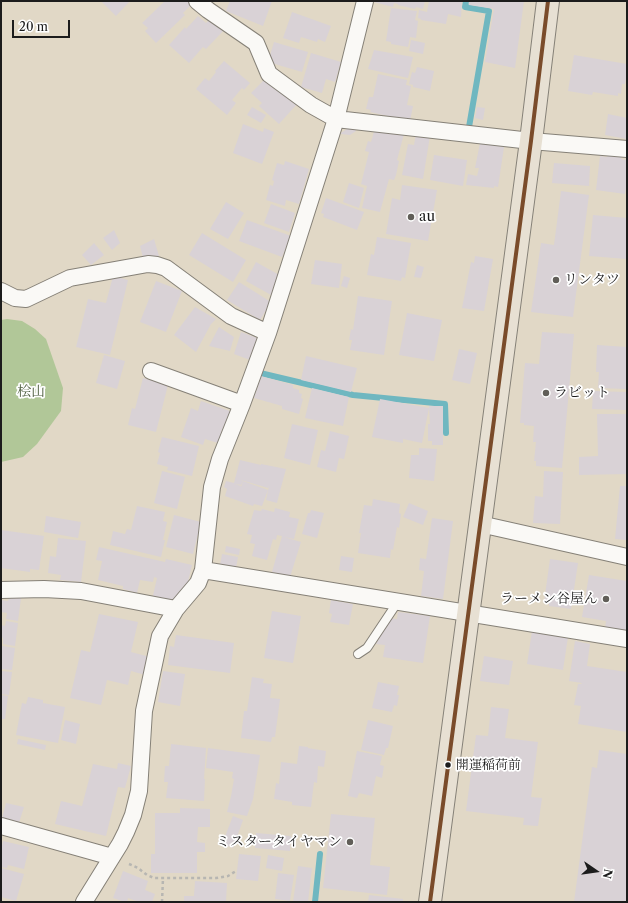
<!DOCTYPE html>
<meta charset="utf-8">
<style>
body{margin:0}
#map{position:relative;width:628px;height:903px;overflow:hidden;background:#e1d8c6;font-family:"Libre Caslon Text",serif}
canvas{display:block}
.frame{position:absolute;inset:0;border:2px solid #1c1c1c;pointer-events:none}
.north{position:absolute;left:576px;top:851px;width:40px;height:40px;-webkit-text-stroke:3px #fff;paint-order:stroke;rotate:103deg;font-size:11px;font-weight:700;line-height:16px;text-align:center;color:#1c1c1c}
.north::after{content:'';display:block;margin:auto;width:14px;height:18px;background:#1c1c1c;clip-path:polygon(50% 0,100% 100%,50% 72%,0 100%)}
.scale{position:absolute;left:12px;top:20px;width:58px;height:18px;box-sizing:border-box;border:2px solid #1c1c1c;border-top:0;padding-left:5px;font-size:12px;line-height:14px;white-space:nowrap;color:#1c1c1c;-webkit-text-stroke:3px #fff;paint-order:stroke}
</style>
<div id="map">
<canvas width="628" height="903"></canvas>
<div class="frame"></div>
<div class="north">N</div>
<div class="scale">20 m</div>
</div>
<script>
const ctx = document.querySelector('canvas').getContext('2d');
ctx.lineJoin = 'round';
function fillPath(path, color) { ctx.fillStyle = color; ctx.fill(path, 'evenodd'); }
const poly = rows => new Path2D(rows.map(r => 'M' + r).join(''));
function strokePath(path, color, width, dash) { ctx.strokeStyle = color; ctx.lineWidth = width; ctx.lineCap = dash ? 'butt' : 'round'; ctx.setLineDash(dash || []); ctx.stroke(path); }
function drawText(font, color, halo, rows, align = 'center') {
  ctx.font = font + ' "Libre Caslon Text","Noto Serif JP",serif'; ctx.lineWidth = 3.5; ctx.setLineDash([]); ctx.textBaseline = 'middle'; ctx.strokeStyle = halo; ctx.fillStyle = color; for (const [text, x, y, turn = 0] of rows) {
    ctx.save(); ctx.translate(x, y); ctx.rotate((+turn || 0) * Math.PI / 180); ctx.textAlign = isNaN(turn) ? turn : align; if (halo) ctx.strokeText(text, 0, 0); ctx.fillText(text, 0, 0); ctx.restore();
  }
}
const forest = poly([
 [7,319,22,321,35,329,46,339,63,388,61,411,37,444,23,457,1,462,1,320]
]);
const stream = poly([
 [466,1,465,7,489,11,469,127],
 [260,373,353,395,445,404,446,433],
 [315,902,320,854]
]);
const building = poly([
 [101,1,130,1,116,16],
 [165,1,188,1,191,5,183,13,185,15,156,43,145,31,148,28,142,23],
 [230,1,272,1,263,26,226,11],
 [370,1,425,1,423,9,416,7,415,9,398,5,398,4,394,3,393,7],
 [429,1,462,1,461,17,448,14,446,24,421,20,421,19,418,18,419,10,427,12],
 [469,1,524,1,515,68,485,62,494,9,469,5],
 [391,8,417,11,415,20,418,21,416,38,410,37,408,47,391,44,391,42,386,41],
 [292,12,331,26,325,42,318,39,317,42,301,37,299,43,283,38],
 [198,16,206,23,213,16,226,28,206,49,203,47,189,63,169,45,185,27,186,29],
 [411,40,425,43,423,54,409,51],
 [274,42,308,52,302,72,268,62],
 [374,50,413,57,408,78,368,69],
 [311,53,341,62,335,82,326,79,322,93,301,87],
 [574,55,627,64,627,73,625,84,622,84,621,94,618,93,618,96,593,92,592,95,568,91],
 [224,61,250,83,244,90,242,88,232,100,236,103,227,115,196,89,205,78,209,81,216,72,215,71],
 [417,67,434,71,430,91,413,87,413,85,409,84,412,72,415,73],
 [378,74,407,80,406,85,411,86,407,105,413,106,410,121,370,112,371,110,366,109,369,97,373,97],
 [267,77,298,103,279,124,259,106,262,103,251,93],
 [252,107,266,115,261,123,247,115],
 [477,107,485,108,483,120,475,118],
 [608,114,627,118,627,139,605,135],
 [243,124,263,132,264,128,274,132,262,164,233,153],
 [353,125,356,131,350,135,341,134,341,133],
 [375,128,404,134,397,160,399,161,396,175,394,180,389,179,380,212,362,208,367,186,361,184,369,152,365,151,368,141,371,142],
 [416,134,430,136,423,179,402,175,408,144,414,145],
 [480,143,504,147,498,187,494,186,494,188,466,185,468,174,477,176,479,168,475,168],
 [608,154,622,156,621,159,627,160,627,181,625,194,596,190,600,156,607,157],
 [434,155,467,160,463,186,430,180],
 [285,161,309,169,299,204,286,200,285,206,266,200,270,185,273,186,274,181,272,180,277,163,284,165],
 [554,163,590,166,589,186,552,183],
 [349,183,364,188,359,208,343,202],
 [402,185,437,190,428,241,386,234,392,198,400,200],
 [561,191,589,195,573,317,531,312,541,243,554,245],
 [326,198,364,212,357,230,323,217,324,214,321,213],
 [226,202,244,213,228,239,210,229],
 [271,204,295,213,289,232,264,223],
 [593,215,627,218,627,259,589,256],
 [247,220,291,236,282,257,239,241],
 [114,230,120,243,112,250,103,238],
 [202,233,246,260,233,282,189,255],
 [377,237,411,243,405,278,402,277,401,281,367,275,371,254,374,255],
 [154,239,159,256,144,262,140,246],
 [94,243,104,255,91,265,82,255],
 [475,256,493,259,484,311,462,308,471,262,474,263],
 [315,260,342,264,339,288,311,284],
 [256,262,281,276,271,295,246,281],
 [417,265,424,267,421,278,414,277],
 [113,276,128,280,110,355,76,347,88,299,106,303],
 [344,276,350,278,347,288,341,286],
 [156,281,182,291,166,332,140,322],
 [239,282,271,302,260,320,227,300],
 [358,296,392,301,384,355,350,350,352,340,349,340,351,329,353,330],
 [195,307,216,319,211,324,196,352,174,335],
 [407,313,442,320,434,361,399,355],
 [219,327,234,337,230,351,209,346],
 [241,332,257,338,250,360,234,354],
 [542,332,574,334,562,468,536,466,536,461,534,461,536,442,533,442,534,426,524,425,524,423,520,423,525,363,539,364],
 [597,345,627,347,626,389,598,388,599,372,596,372],
 [459,349,477,353,470,384,452,380],
 [104,355,125,361,117,389,96,383],
 [306,356,357,368,351,392,301,380],
 [261,376,293,385,293,388,299,390,299,393,302,394,301,398,303,399,299,414,282,409,282,406,254,398],
 [143,378,168,385,156,432,128,425,132,408,135,409],
 [312,388,349,397,343,426,305,418],
 [593,391,627,392,627,410,592,409],
 [380,399,429,408,429,406,443,406,443,445,432,445,432,441,428,441,428,424,430,424,429,408,422,443,403,439,403,443,372,437],
 [201,401,230,411,224,431,222,430,218,443,205,439,203,445,181,437,191,408,198,411],
 [597,414,627,414,627,474,579,475,579,457,598,456],
 [292,424,318,430,310,465,284,458],
 [330,431,349,436,344,459,339,458,336,472,317,467,321,450,325,451],
 [162,437,199,446,192,476,167,470,168,467,157,464,160,453,158,452],
 [419,448,437,449,434,481,409,478,411,455,419,455],
 [240,460,261,465,261,464,286,469,280,491,277,503,266,500,269,486,268,488,241,480,243,481,241,485,235,484,241,486,241,487,243,481,268,490,262,506,254,504,253,506,225,496,227,489,224,487,226,481,234,483],
 [162,471,185,477,177,509,154,503],
 [544,471,563,472,560,524,533,523,535,496,543,497],
 [620,486,627,486,627,540,615,539],
 [373,499,400,504,399,513,401,514,399,528,397,527,393,550,391,549,390,558,358,553,361,533,359,533,364,505,372,506],
 [409,503,428,511,423,525,403,517],
 [137,506,165,512,163,521,167,522,163,540,165,540,161,557,110,545,113,531,125,534,127,529,131,530],
 [275,508,290,512,289,517,299,519,294,539,284,537,301,542,290,577,272,572,282,536,277,535,276,540,273,539,267,560,252,556,255,544,250,543,252,535,247,534,254,510,261,511,262,509,274,512],
 [311,510,324,513,317,538,302,534,308,513,310,513],
 [174,515,201,522,193,554,166,547],
 [46,516,81,522,78,538,44,532],
 [432,518,453,521,443,599,421,596,424,571,419,570,420,558,426,559],
 [1,530,44,536,39,570,30,569,30,572,1,568],
 [58,538,86,541,81,582,60,580,61,575,48,573,50,556,56,557],
 [226,546,240,549,239,555,225,552],
 [99,547,165,562,166,559,192,565,187,586,185,585,183,596,178,601,152,600,157,578,154,577,153,582,140,580,137,593,123,589,123,586,98,580,102,561,96,560],
 [222,554,238,557,236,568,220,565],
 [341,556,354,558,352,572,339,570],
 [550,559,578,563,571,609,549,606,549,603,544,602],
 [589,575,627,581,627,632,605,629,606,621,582,617],
 [9,597,21,598,18,621,6,619,7,613,1,612,1,600,8,601],
 [331,600,353,604,349,625,330,622,332,614,329,613],
 [272,611,301,616,293,663,264,658],
 [398,612,430,616,423,663,383,657,385,645,376,644,390,618,397,619],
 [99,614,138,622,131,652,150,657,145,675,131,671,128,685,107,680,101,705,70,698,81,650,90,652],
 [6,621,18,623,15,646,3,644,3,638,1,637,1,625,5,626],
 [532,631,568,637,563,670,527,664],
 [176,635,234,643,230,673,168,665,170,646,174,647],
 [575,641,590,644,587,666,627,672,627,732,578,724,581,706,574,705,578,684,581,684,582,683,569,681],
 [2,646,15,648,12,670,1,669,1,650,2,650],
 [484,656,513,661,509,685,480,681],
 [1,671,12,672,9,695,1,694],
 [163,671,185,674,180,706,158,702],
 [252,677,264,679,263,683,272,684,270,698,280,699,275,737,272,737,271,742,241,738,244,711,247,711],
 [378,682,399,686,397,695,399,695,397,706,394,705,392,712,372,708],
 [1,695,8,696,5,719,1,719],
 [28,697,43,700,43,703,65,707,58,743,16,735,22,703,26,704],
 [491,707,509,709,505,738,538,742,531,797,542,798,538,826,523,825,524,818,466,811,476,735,488,736],
 [65,720,80,724,76,744,61,740],
 [368,720,393,726,388,748,386,748,384,755,361,750],
 [18,739,46,745,45,750,17,744],
 [171,744,206,748,204,779,205,779,204,801,166,798,168,782,164,782,165,766,169,766],
 [299,746,308,747,308,748,326,751,324,767,318,766,317,783,314,782,311,807,292,805,292,802,274,799,276,783,279,784,281,762,297,764],
 [208,748,260,755,253,799,247,816,227,812,231,796,234,779,232,778,233,772,206,768],
 [599,750,627,754,627,902,574,902,592,767,597,768],
 [357,751,382,756,380,765,384,766,382,778,376,776,372,796,359,793,357,798,348,796],
 [118,763,131,766,125,788,118,787,106,836,55,824,61,801,82,806,93,764,117,769],
 [6,803,24,807,18,826,1,822],
 [180,808,210,809,210,827,198,827,197,842,205,843,205,852,197,852,197,873,151,873,151,854,155,854,155,813,180,813],
 [331,814,375,818,370,865,390,867,387,895,323,888],
 [233,816,243,820,233,848,222,844],
 [256,833,291,836,290,851,255,848],
 [3,841,29,847,24,869,8,865,7,868,1,867,1,850],
 [239,854,261,856,258,881,236,879],
 [268,855,284,858,282,871,266,868],
 [298,866,312,868,308,902,293,902],
 [1,868,24,874,16,901,1,897],
 [123,871,148,881,145,890,155,894,152,902,139,902,128,898,127,902,125,902,113,898],
 [278,873,294,875,290,901,275,899],
 [195,881,227,883,226,902,184,902,184,896,194,896],
 [369,895,403,899,403,902,368,902]
]);
const path = poly([
 [129,864,138,868,147,875,154,878,216,878,228,876,236,871],
 [162,902,163,878]
]);
const service = poly([
 [358,654,367,648,395,606,397,601]
]);
const minor = poly([
 [197,1,208,10,256,43,269,74,311,105,336,119,531,141,627,149],
 [1,291,15,298,26,299,70,278,148,264,157,265,166,268,231,316,268,333],
 [151,371,242,404],
 [480,524,627,557],
 [203,570,627,639],
 [1,590,44,589,81,591,176,609],
 [1,826,112,857],
 [84,902,120,844,126,832,133,815,139,791,144,711,160,636,176,609,198,583,203,570,212,487,220,459,242,404,268,333,336,119,365,1]
]);
const trunk = poly([
 [430,902,531,141,548,1]
]);
const bus1 = poly([
 [430,902,531,141,548,1]
]);
const markers = [
 [411,217,4,"#615e58"],
 [556,280,4,"#615e58"],
 [546,393,4,"#615e58"],
 [606,599,4,"#615e58"],
 [448,765,3.5,"#1c1c1c"],
 [350,842,4,"#615e58"]
];
const busNames = [
 ["開運稲荷前",456,765]
];
const poiNames = [
 ["au",419,217],
 ["リンタツ",564,280],
 ["ラビット",554,393],
 ["ラーメン谷屋ん",598,599,"right"],
 ["ミスタータイヤマン",342,842,"right"]
];
const parkNames = [
 ["桧山",31,392]
];
fillPath(forest, '#b1c798');
strokePath(stream, '#6fb7c0', 6);
fillPath(building, '#d9d2d6');
strokePath(service, '#858077', 10);
strokePath(minor, '#858077', 18);
strokePath(trunk, '#858077', 24);
strokePath(path, '#b7b6b2', 2.5, [3, 3]);
strokePath(service, '#faf9f6', 8);
strokePath(minor, '#faf9f6', 16);
strokePath(trunk, '#e7e0d3', 22);
strokePath(bus1, '#7a4b2a', 4);
for (const [x, y, r, color] of markers) { const dot = new Path2D(); dot.arc(x, y, r, 0, 2 * Math.PI); ctx.fillStyle = color; ctx.fill(dot); strokePath(dot, '#fff', 1.5); }
drawText('13px', '#1c1c1c', '#fff', busNames, 'left');
drawText('14px', '#1c1c1c', '#fff', poiNames, 'left');
drawText('14px', '#4f5e40', '#fff', parkNames);
</script>
